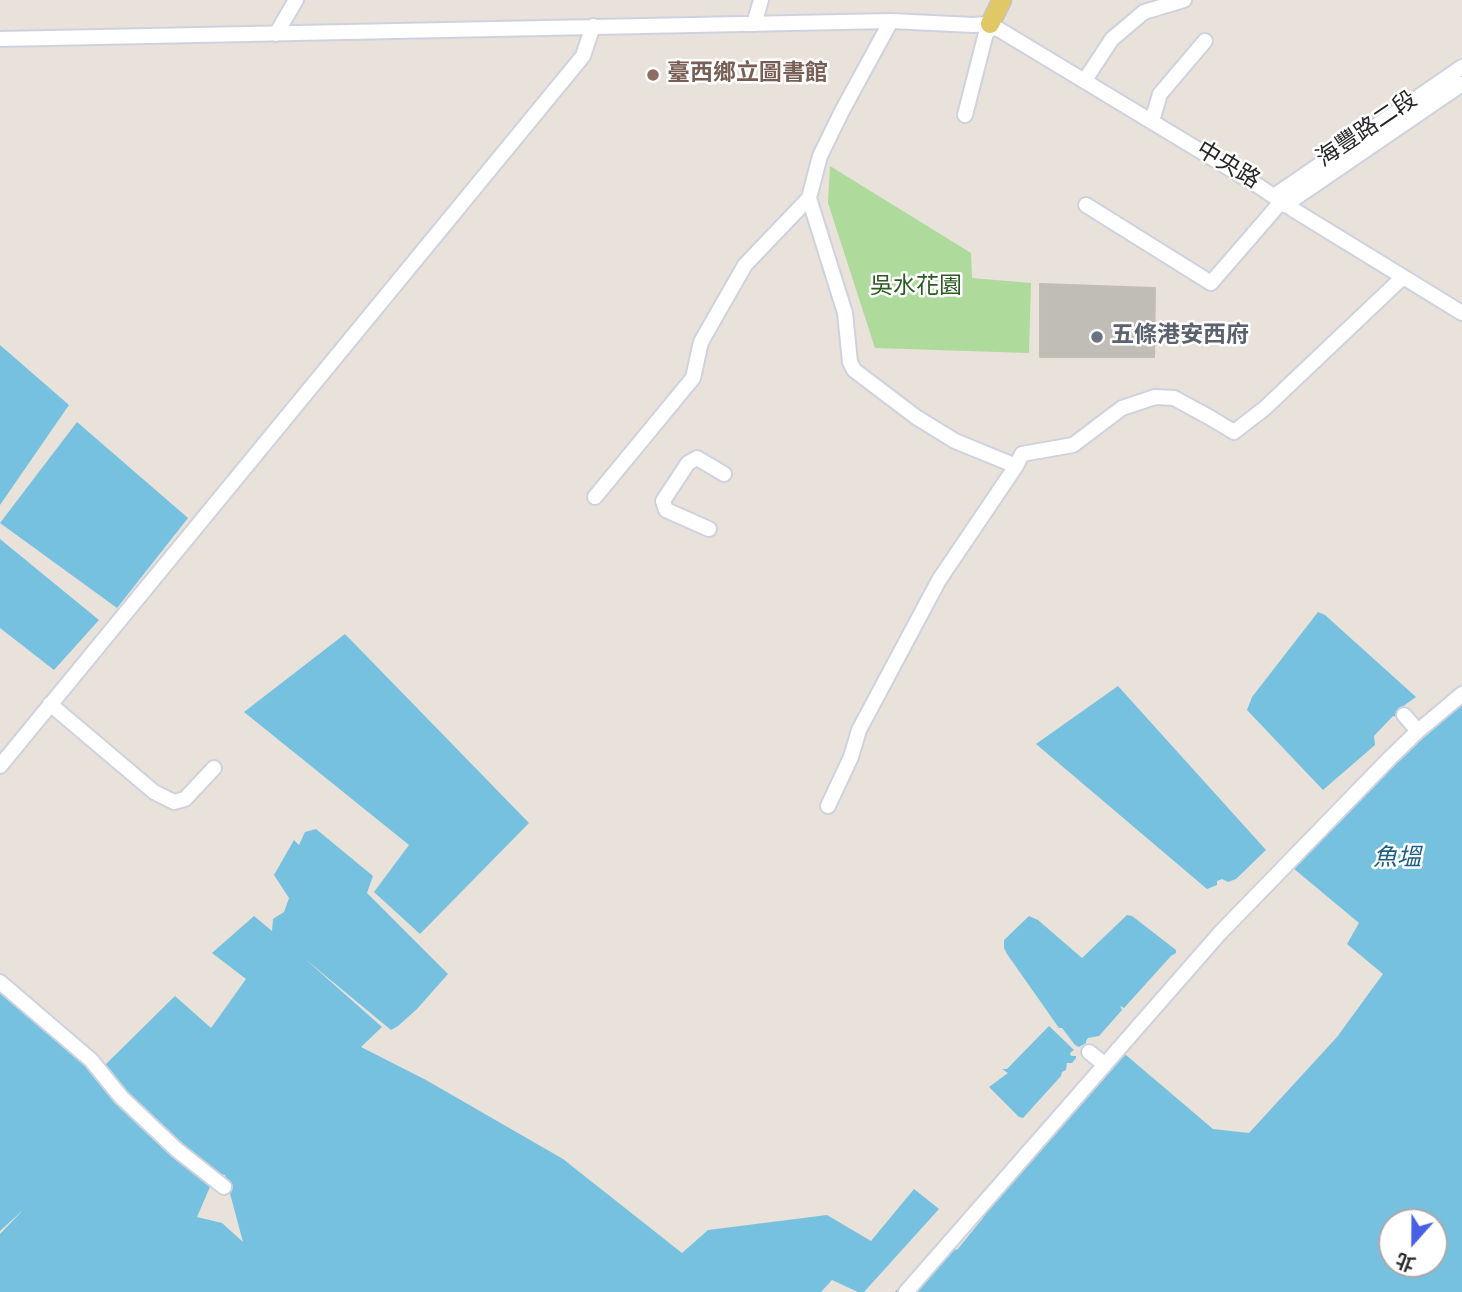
<!DOCTYPE html>
<meta charset="utf-8">
<style>
body{margin:0}
#map{position:relative;width:1462px;height:1292px;overflow:hidden;background:#e8e2da;font-family:Overpass,"Noto Sans TC",sans-serif}
canvas{display:block}
.north{position:absolute;left:1378px;top:1208px;width:70px;height:70px;box-sizing:border-box;background:#fff;border:2px solid #a9a9a9;border-radius:50%;rotate:201deg;font-size:19px;font-weight:700;line-height:28px;text-align:center;color:#272727}
.north::after{content:'';display:block;margin:auto;width:24px;height:32px;background:#4961e6;clip-path:polygon(50% 0,100% 100%,50% 72%,0 100%)}
</style>
<div id="map">
<canvas width="1462" height="1292"></canvas>
<div class="north">北</div>
</div>
<script>
const ctx = document.querySelector('canvas').getContext('2d');
ctx.lineJoin = 'round';
function fillPath(path, color) { ctx.fillStyle = color; ctx.fill(path, 'evenodd'); }
const poly = rows => new Path2D(rows.map(r => 'M' + r).join(''));
function strokePath(path, color, width, dash) { ctx.strokeStyle = color; ctx.lineWidth = width; ctx.lineCap = dash ? 'butt' : 'round'; ctx.setLineDash(dash || []); ctx.stroke(path); }
function drawText(font, color, halo, rows, align = 'center') {
  ctx.font = font + ' Overpass,"Noto Sans TC",sans-serif'; ctx.lineWidth = 5; ctx.setLineDash([]); ctx.textBaseline = 'middle'; ctx.strokeStyle = halo; ctx.fillStyle = color; for (const [text, x, y, turn = 0] of rows) {
    ctx.save(); ctx.translate(x, y); ctx.rotate((+turn || 0) * Math.PI / 180); ctx.textAlign = isNaN(turn) ? turn : align; if (halo) ctx.strokeText(text, 0, 0); ctx.fillText(text, 0, 0); ctx.restore();
  }
}
const green = poly([
 [830,166,971,253,972,278,1031,283,1029,353,875,348,828,203]
]);
const water = poly([
 [0,345,69,405,0,505],
 [77,422,188,518,117,608,0,523],
 [0,539,99,620,54,670,0,628],
 [1318,612,1325,615,1416,697,1402,707,1402,711,1397,717,1393,716,1374,736,1375,745,1323,790,1247,710,1252,697],
 [345,634,529,823,420,934,374,892,409,845,244,712],
 [1118,686,1266,850,1236,879,1228,882,1222,879,1217,881,1217,885,1207,889,1036,744],
 [1462,689,1462,1292,895,1292,940,1241,957,1250,983,1218,980,1216,992,1200,995,1203,998,1199,997,1195,1000,1197,1015,1178,1011,1165,1113,1044,1213,1129,1249,1133,1337,1037,1383,974,1347,944,1359,923,1287,863],
 [1392,1222,1434,1222,1434,1264,1392,1264],
 [316,829,373,876,367,893,448,974,417,1009,398,1026,391,1030,304,958,382,1027,361,1047,426,1080,563,1159,682,1253,708,1230,827,1215,871,1241,914,1189,939,1209,864,1292,858,1292,832,1280,821,1292,0,1292,0,1234,23,1210,0,1231,0,990,126,1101,103,1067,175,996,211,1028,246,979,212,953,254,916,272,931,273,919,284,912,289,898,274,875,294,840,299,845,305,832],
 [216,1173,225,1175,243,1242,222,1223,197,1217],
 [1127,915,1132,916,1136,919,1176,950,1176,953,1171,956,1124,1008,1120,1006,1122,1010,1099,1036,1088,1038,1086,1041,1086,1043,1079,1047,1075,1045,1062,1028,1059,1028,1007,954,1004,948,1004,940,1029,916,1038,920,1082,958],
 [1049,1026,1074,1050,1070,1053,1071,1056,1076,1056,1076,1058,1072,1063,1067,1063,1066,1070,1062,1072,1061,1076,1023,1118,1019,1117,989,1087,1008,1073,1002,1069,1007,1069]
]);
const building = poly([
 [1040,284,1155,288,1154,357,1040,357,1040,284]
]);
const minor = poly([
 [891,21,842,111,820,156,809,198,845,313,850,362,854,370,916,417,955,441,1016,466,1022,454,1073,445,1122,408,1155,397,1174,398,1209,417,1234,432,1265,408,1403,277],
 [754,24,761,0],
 [276,34,296,0],
 [0,39,891,21,973,25,990,24,1260,187,1294,210,1462,313],
 [1085,80,1112,39,1144,12,1184,0],
 [965,115,986,33,995,26],
 [1152,121,1160,94,1205,41],
 [1274,196,1462,67],
 [1086,205,1211,283,1281,202],
 [1285,205,1462,84],
 [595,497,693,378,701,342,745,265,809,198],
 [709,529,666,510,663,501,688,463,697,458,724,474],
 [50,704,154,792,174,802,185,799,214,768],
 [1404,715,1418,731],
 [0,766,583,56,593,26],
 [828,806,851,757,859,730,939,580,1016,466],
 [0,982,91,1060,121,1097,177,1150,224,1187],
 [1089,1052,1104,1064],
 [906,1292,1220,933,1390,758,1418,731,1462,694]
]);
const major = poly([
 [990,24,1002,0]
]);
const markers = [
 [653,75,7,"#8d6e63"],
 [1097,337,7,"#6b7280"]
];
const educationNames = [
 ["臺西鄉立圖書館",667,75]
];
const streetNames = [
 ["海豐路二段",1368,131,-34],
 ["中央路",1227,167,31]
];
const parkNames = [
 ["吳水花園",916,288]
];
const worshipNames = [
 ["五條港安西府",1111,337]
];
const waterNames = [
 ["魚塭",1397,860]
];
fillPath(green, '#aeda9b');
fillPath(water, '#76c1e0');
fillPath(building, '#c0bcb6');
strokePath(building, '#c3beb4', 2);
strokePath(minor, '#cfd2de', 18);
strokePath(major, '#c3c3c3', 21);
strokePath(minor, '#fff', 14);
strokePath(major, '#e0c866', 18);
for (const [x, y, r, color] of markers) { const dot = new Path2D(); dot.arc(x, y, r, 0, 2 * Math.PI); ctx.fillStyle = color; ctx.fill(dot); strokePath(dot, '#fff', 2.5); }
drawText('bold 23px', '#785e54', '#fff', educationNames, 'left');
drawText('23px', '#272727', '#fff', streetNames);
drawText('23px', '#2a5b20', '#fff', parkNames);
drawText('bold 23px', '#5b616d', '#fff', worshipNames, 'left');
drawText('italic 24px', '#1b5e87', '#fff', waterNames);
</script>
